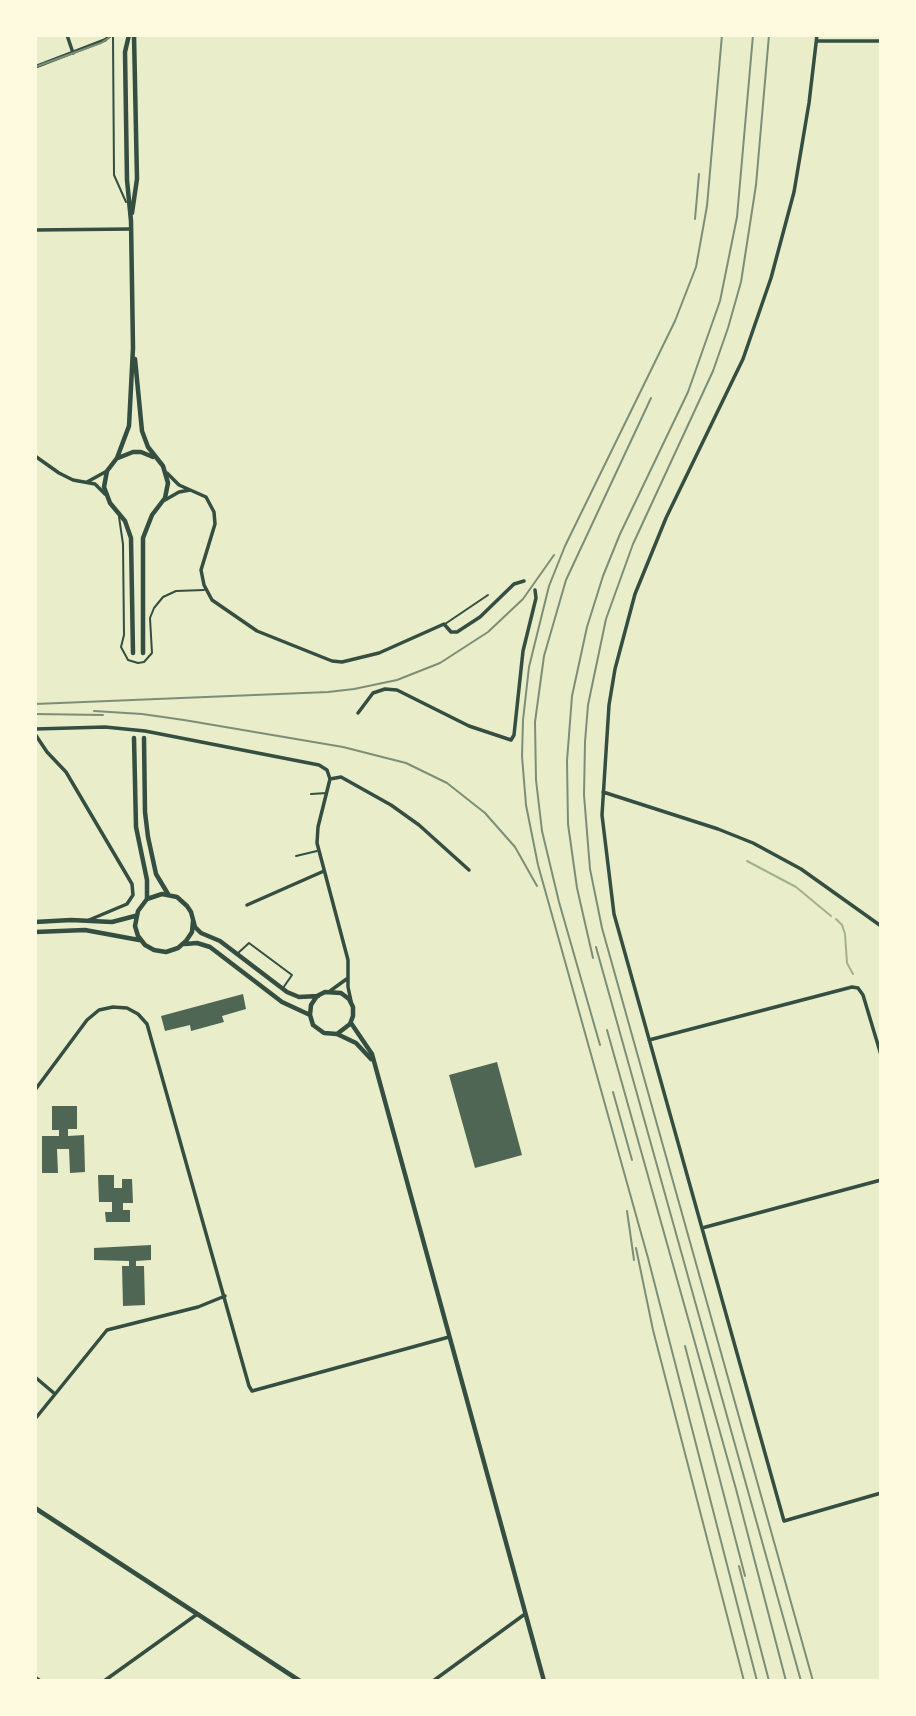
<!DOCTYPE html>
<style>
body{margin:0}
#map{position:relative;width:916px;height:1716px;overflow:hidden;background:#e9edc9;font-family:"Times New Roman",serif}
canvas{display:block}
.frame{position:absolute;inset:0;border:37px solid #fefae0;pointer-events:none}
</style>
<div id="map">
<canvas width="916" height="1716"></canvas>
<div class="frame"></div>
</div>
<script>
const ctx = document.querySelector('canvas').getContext('2d');
ctx.lineJoin = 'round';
const poly = rows => new Path2D(rows.map(r => 'M' + r).join(''));
function strokePath(path, color, width, dash) { ctx.strokeStyle = color; ctx.lineWidth = width; ctx.lineCap = dash ? 'butt' : 'round'; ctx.setLineDash(dash || []); ctx.stroke(path); }
function fillPath(path, color) { ctx.fillStyle = color; ctx.fill(path, 'evenodd'); }
const stream = poly([
 [747,861,796,887,831,916],
 [836,919,842,925,845,934,847,963,853,974]
]);
const building = poly([
 [243,994,246,1009,222,1016,224,1022,191,1031,190,1025,165,1031,161,1016],
 [497,1062,522,1155,475,1168,449,1075],
 [52,1106,77,1106,77,1129,68,1129,68,1136,84,1135,85,1172,70,1173,69,1149,57,1149,58,1173,42,1173,42,1136,59,1136,59,1130,52,1130],
 [98,1175,114,1175,114,1188,122,1188,122,1179,132,1179,133,1203,123,1203,123,1210,130,1210,130,1222,106,1222,105,1212,112,1212,112,1202,99,1202],
 [151,1245,151,1260,136,1261,136,1266,144,1266,145,1305,123,1306,122,1266,129,1266,129,1261,94,1260,94,1248]
]);
const service = poly([
 [113,36,114,175,126,202],
 [119,517,123,544,124,635,121,647,128,660,138,663,144,662,152,653,150,618,154,608,163,597,176,591,204,590],
 [445,624,488,595],
 [311,794,327,793],
 [296,856,317,851],
 [237,954,249,943,292,975,283,988]
]);
const minor = poly([
 [67,35,73,53],
 [817,35,809,103,794,192,771,278,743,359,666,518,635,594,615,669,609,705,602,815,614,914,784,1521,881,1493],
 [817,41,881,41],
 [35,67,105,40,111,35],
 [35,230,131,229],
 [35,456,59,473,73,480,95,484,105,494],
 [167,473,179,485,206,497,214,512,215,524,201,570,204,585,212,600,257,631,332,661,342,662,379,653,444,624,451,632,457,632,480,617,514,584,524,581],
 [87,482,107,471],
 [165,500,179,492,190,490],
 [358,713,373,693,385,689,397,690,469,726,511,740,514,735,523,651,536,598,535,590],
 [35,729,105,727,145,731,319,765,327,770,330,779],
 [35,734,47,752,66,772,132,884,133,895,127,904,89,920],
 [330,779,318,827,317,843,348,960,348,987,351,1001],
 [330,779,341,777,391,805,419,825,469,870],
 [603,792,718,829,753,843,801,869,881,926],
 [247,905,324,871],
 [330,991,348,978],
 [649,1040,852,987,858,988,863,995,881,1055],
 [35,1090,87,1020,99,1010,113,1007,127,1008,138,1014,147,1024,249,1386,252,1391,449,1337],
 [702,1228,881,1180],
 [35,1377,55,1394],
 [35,1419,107,1330,198,1307,225,1296],
 [104,1681,196,1615],
 [433,1681,525,1614]
]);
const tertiary = poly([
 [129,35,125,52,127,180,131,221,133,348,129,426,117,458,107,471,104,487,110,503,125,521,131,538,133,653],
 [132,213,137,179,134,35],
 [135,359,142,431,148,447,163,466,168,483,165,498,152,515,143,538,143,653],
 [118,458,133,452,141,452,153,457],
 [134,738,136,827,147,880,147,899],
 [144,738,145,812,148,837,156,874,168,894],
 [193,921,192,932,186,941,178,948,166,952,154,950,145,945,138,936,135,926,138,911,147,899,162,894,177,897,187,906,191,912,195,927,201,933,220,941,287,992,299,997,318,996],
 [35,922,71,920,112,922,135,916],
 [35,932,85,930,139,940],
 [185,944,197,943,210,947,282,1002,310,1015],
 [351,1023,372,1054,544,1681],
 [337,1034,350,1024,353,1016,353,1007,349,999,341,993,325,992,317,996,311,1005,310,1015,313,1025,324,1033,337,1034,356,1043,371,1059],
 [35,1508,300,1681]
]);
const primary = poly([
 [35,1678,39,1681]
]);
const tram = poly([
 [35,67,101,43,113,35]
]);
const rail = poly([
 [722,35,707,206,696,267,675,321,565,546,549,586,529,667,523,720,522,756,526,805,538,865,648,1258,757,1681],
 [769,35,756,185,741,282,728,328,713,371,633,544,606,619,588,705,585,742,584,795,590,869,602,928,813,1681],
 [695,219,699,174],
 [35,704,328,692,354,689,397,680,440,663,488,632,523,599,554,555],
 [94,711,142,714,184,720,343,747,406,763,447,783,485,813,515,847,537,886],
 [35,714,103,715],
 [596,947,801,1681],
 [593,958,577,888,568,824,567,761,572,696,587,627,603,576,620,534,688,392,720,301,737,217,753,35],
 [607,1030,736,1489,786,1681],
 [600,1045,559,902,542,831,536,780,535,722,544,656,566,580,651,398],
 [613,1092,632,1160],
 [627,1211,634,1260],
 [636,1248,653,1330,744,1681],
 [685,1346,745,1576],
 [739,1566,769,1681]
]);
strokePath(stream, '#a3b18a', 2);
fillPath(building, '#4f6655');
strokePath(service, '#344e41', 2);
strokePath(minor, '#344e41', 3.5);
strokePath(tertiary, '#344e41', 4.5);
strokePath(primary, '#344e41', 5);
strokePath(tram, '#7c8e77', 2);
strokePath(rail, '#7c8e77', 2);
</script>
